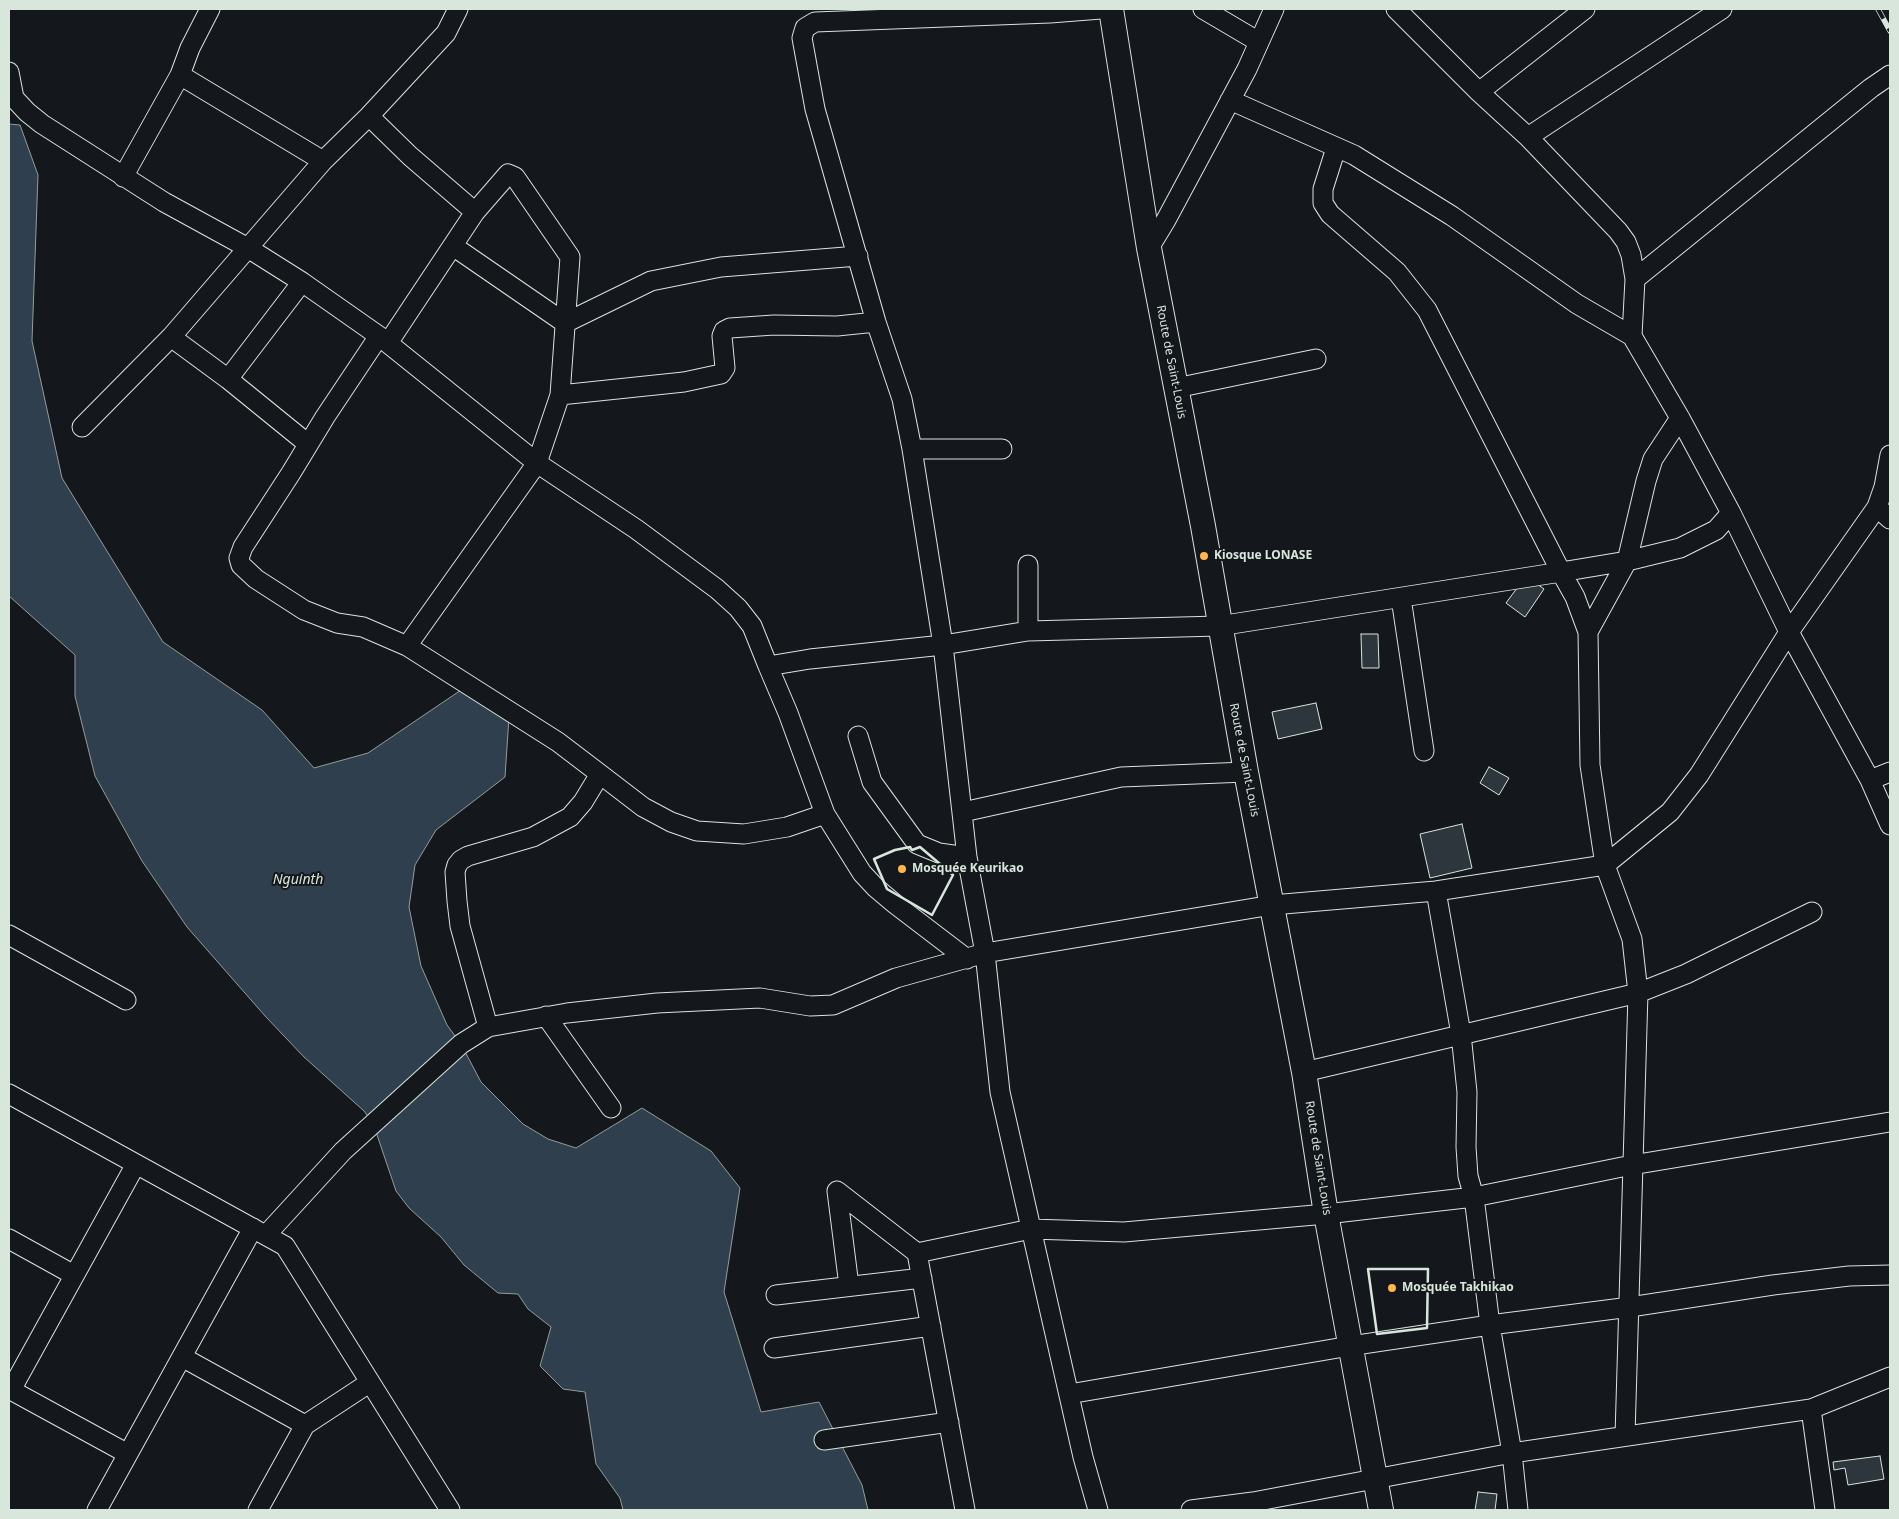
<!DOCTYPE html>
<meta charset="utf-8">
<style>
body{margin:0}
#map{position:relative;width:1899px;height:1519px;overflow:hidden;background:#14181c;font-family:"Noto Sans",sans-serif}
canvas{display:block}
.frame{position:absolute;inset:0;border:10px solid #d8e6dc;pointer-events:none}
</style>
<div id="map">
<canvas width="1899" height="1519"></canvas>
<div class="frame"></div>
</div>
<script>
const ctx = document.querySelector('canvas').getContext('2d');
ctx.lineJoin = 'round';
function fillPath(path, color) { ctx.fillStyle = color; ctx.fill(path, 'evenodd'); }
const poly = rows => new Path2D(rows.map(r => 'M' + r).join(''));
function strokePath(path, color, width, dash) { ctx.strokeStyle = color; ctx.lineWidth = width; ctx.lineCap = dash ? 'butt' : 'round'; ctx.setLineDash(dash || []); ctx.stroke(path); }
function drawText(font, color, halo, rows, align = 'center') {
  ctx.font = font + ' "Noto Sans",sans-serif'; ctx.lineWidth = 4; ctx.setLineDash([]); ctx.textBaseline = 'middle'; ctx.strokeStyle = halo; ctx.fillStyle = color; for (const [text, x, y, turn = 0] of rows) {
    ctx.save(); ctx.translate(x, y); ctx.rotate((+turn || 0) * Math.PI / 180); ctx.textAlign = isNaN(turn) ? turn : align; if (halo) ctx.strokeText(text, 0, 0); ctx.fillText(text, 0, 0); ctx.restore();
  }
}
const water = poly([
 [9,124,20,125,38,175,32,341,62,478,163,642,262,710,314,768,368,753,464,688,509,717,505,777,436,830,415,865,409,907,421,966,447,1025,461,1044,481,1082,523,1124,548,1139,576,1148,642,1108,711,1151,740,1188,724,1292,761,1412,819,1402,862,1485,868,1510,623,1510,620,1498,596,1464,585,1392,563,1389,540,1366,551,1327,528,1309,518,1294,498,1293,464,1265,441,1237,409,1208,396,1191,373,1123,364,1111,304,1057,266,1017,187,927,142,861,95,776,75,696,75,655,9,596,9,124]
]);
const building = poly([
 [1526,576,1544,589,1525,617,1506,603,1526,576],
 [1361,634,1378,634,1379,668,1362,668,1361,634],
 [1316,703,1322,729,1278,739,1272,712,1316,703],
 [1489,767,1509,778,1499,795,1480,783,1489,767],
 [1462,824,1472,868,1430,878,1420,834,1462,824],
 [1880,1456,1884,1479,1848,1485,1845,1468,1834,1470,1833,1462,1880,1456],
 [1478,1492,1497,1494,1495,1510,1475,1510,1478,1492]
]);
const minor = poly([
 [1203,9,1259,42],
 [1396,9,1479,92,1528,137,1618,231,1626,242,1631,255,1635,279,1632,336,1680,418,1731,513,1789,632,1870,780,1890,825],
 [9,72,14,98,27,112,42,124,164,202,248,248,302,282,379,336,537,463,636,529,717,589,738,608,752,626,768,666],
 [180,75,323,161],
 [1479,92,1585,9],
 [1230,100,1354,155,1452,216,1577,304,1632,336],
 [369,116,410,156,475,212,388,343],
 [1528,137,1722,9],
 [1336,148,1323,189,1323,203,1330,214,1397,272,1427,310,1561,572,1627,561,1680,548,1716,530,1731,513],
 [123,177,180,75,190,48,210,9],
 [453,246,565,323,651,281,721,267,858,256],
 [1149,248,1166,220,1247,69,1274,9],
 [1635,279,1871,88,1890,75],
 [379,336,325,417,291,473,243,547,239,558,241,565,256,579,304,610,337,623,363,627,407,646,558,742,600,774,583,802,570,817,533,837,468,856,461,860,457,865,455,872,457,901,460,926,488,1027],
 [171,337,228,379,308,444],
 [228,379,302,282],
 [1176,388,1316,359],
 [560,395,684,382,721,374,725,368,722,336,724,331,730,328,774,325,837,326,876,322],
 [82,427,171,337,323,161,369,116,446,33,458,9],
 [912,449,1002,449],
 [1877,507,1884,487,1890,455],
 [1401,598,1424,751],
 [1028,631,1028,565],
 [1588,632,1627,561,1646,481,1653,459,1680,418],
 [407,646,537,463,560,395,570,257,515,177,508,174,475,212],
 [858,736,872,782,917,844,939,853,967,857],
 [600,774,643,807,671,822,697,831,744,834,787,827,825,814],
 [1870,780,1890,772],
 [963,812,1121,777,1246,772],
 [1436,891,1461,1034,1467,1092,1466,1147,1468,1176,1474,1197,1490,1325,1512,1453,1518,1510],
 [9,935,126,1000],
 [967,959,895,904,876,888,862,873,825,814,788,713,768,666,810,659,943,645,1028,631,1219,626,1561,572,1575,597,1588,632,1590,765,1605,865,1670,812,1699,775,1789,632,1877,507,1890,519],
 [546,1016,611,1108],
 [1304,1072,1638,993,1686,974,1812,912],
 [9,1094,285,1246,450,1510],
 [837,1191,917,1253,965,1510],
 [837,1191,849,1286],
 [266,1235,343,1151,461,1044,488,1027,567,1013,657,1003,760,998,810,1006,833,1005,896,978,985,953,1272,905,1436,891,1605,865,1632,939,1638,993,1625,1436],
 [9,1239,74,1275],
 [917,1253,1031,1229,1124,1232,1326,1214,1474,1197,1632,1165,1890,1122],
 [776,1295,922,1278],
 [774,1348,931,1326],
 [182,1357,305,1425],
 [9,1389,128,1454],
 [11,1390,136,1164],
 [1069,1394,1350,1346,1490,1325,1630,1307,1773,1285,1849,1276,1890,1275],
 [1811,1409,1825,1510],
 [824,1440,949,1422],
 [97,1510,253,1228],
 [258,1510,305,1425,369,1383],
 [1098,1510,1083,1457,1000,1092,985,953,967,857,943,645,912,449,902,399,876,322,815,109,802,38,805,28,815,22,1050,13,1101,9],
 [1191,1510,1253,1502,1512,1453,1811,1409,1890,1377]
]);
const major = poly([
 [1111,9,1149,248,1203,526,1246,772,1304,1072,1326,1214,1381,1510]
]);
const rail = poly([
 [1878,9,1890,31]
]);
const wall = poly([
 [910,847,912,850,920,847,953,875,932,915,887,889,874,859,895,850,910,847],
 [1368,1269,1428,1269,1427,1328,1377,1334,1368,1269]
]);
const markers = [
 [1204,556,5,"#ffb74d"],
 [902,869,5,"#ffb74d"],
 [1392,1288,5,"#ffb74d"]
];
const streetNames = [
 ["Route de Saint-Louis",1171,362,79],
 ["Route de Saint-Louis",1244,760,79],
 ["Route de Saint-Louis",1318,1158,81]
];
const poiNames = [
 ["Kiosque LONASE",1214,556],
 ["Mosquée Keurikao",912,869],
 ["Mosquée Takhikao",1402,1288]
];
const waterNames = [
 ["Nguinth",298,880]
];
fillPath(water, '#2f3f4d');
strokePath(water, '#939e99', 1);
fillPath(building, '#2c363c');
strokePath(building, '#d8e6dc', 1);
strokePath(minor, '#d8e6dc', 21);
strokePath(major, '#d8e6dc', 26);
strokePath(minor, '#14181c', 19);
strokePath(major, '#14181c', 24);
strokePath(rail, '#d8e6dc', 5.5);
strokePath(rail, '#14181c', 4, [11]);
strokePath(wall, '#d8e6dc', 2.5);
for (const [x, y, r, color] of markers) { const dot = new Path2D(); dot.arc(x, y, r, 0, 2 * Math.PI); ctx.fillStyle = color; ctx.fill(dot); strokePath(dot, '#14181c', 2); }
drawText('12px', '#d8e6dc', '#14181c', streetNames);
drawText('bold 12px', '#d8e6dc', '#14181c', poiNames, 'left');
drawText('italic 14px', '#d8e6dc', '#14181c', waterNames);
</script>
